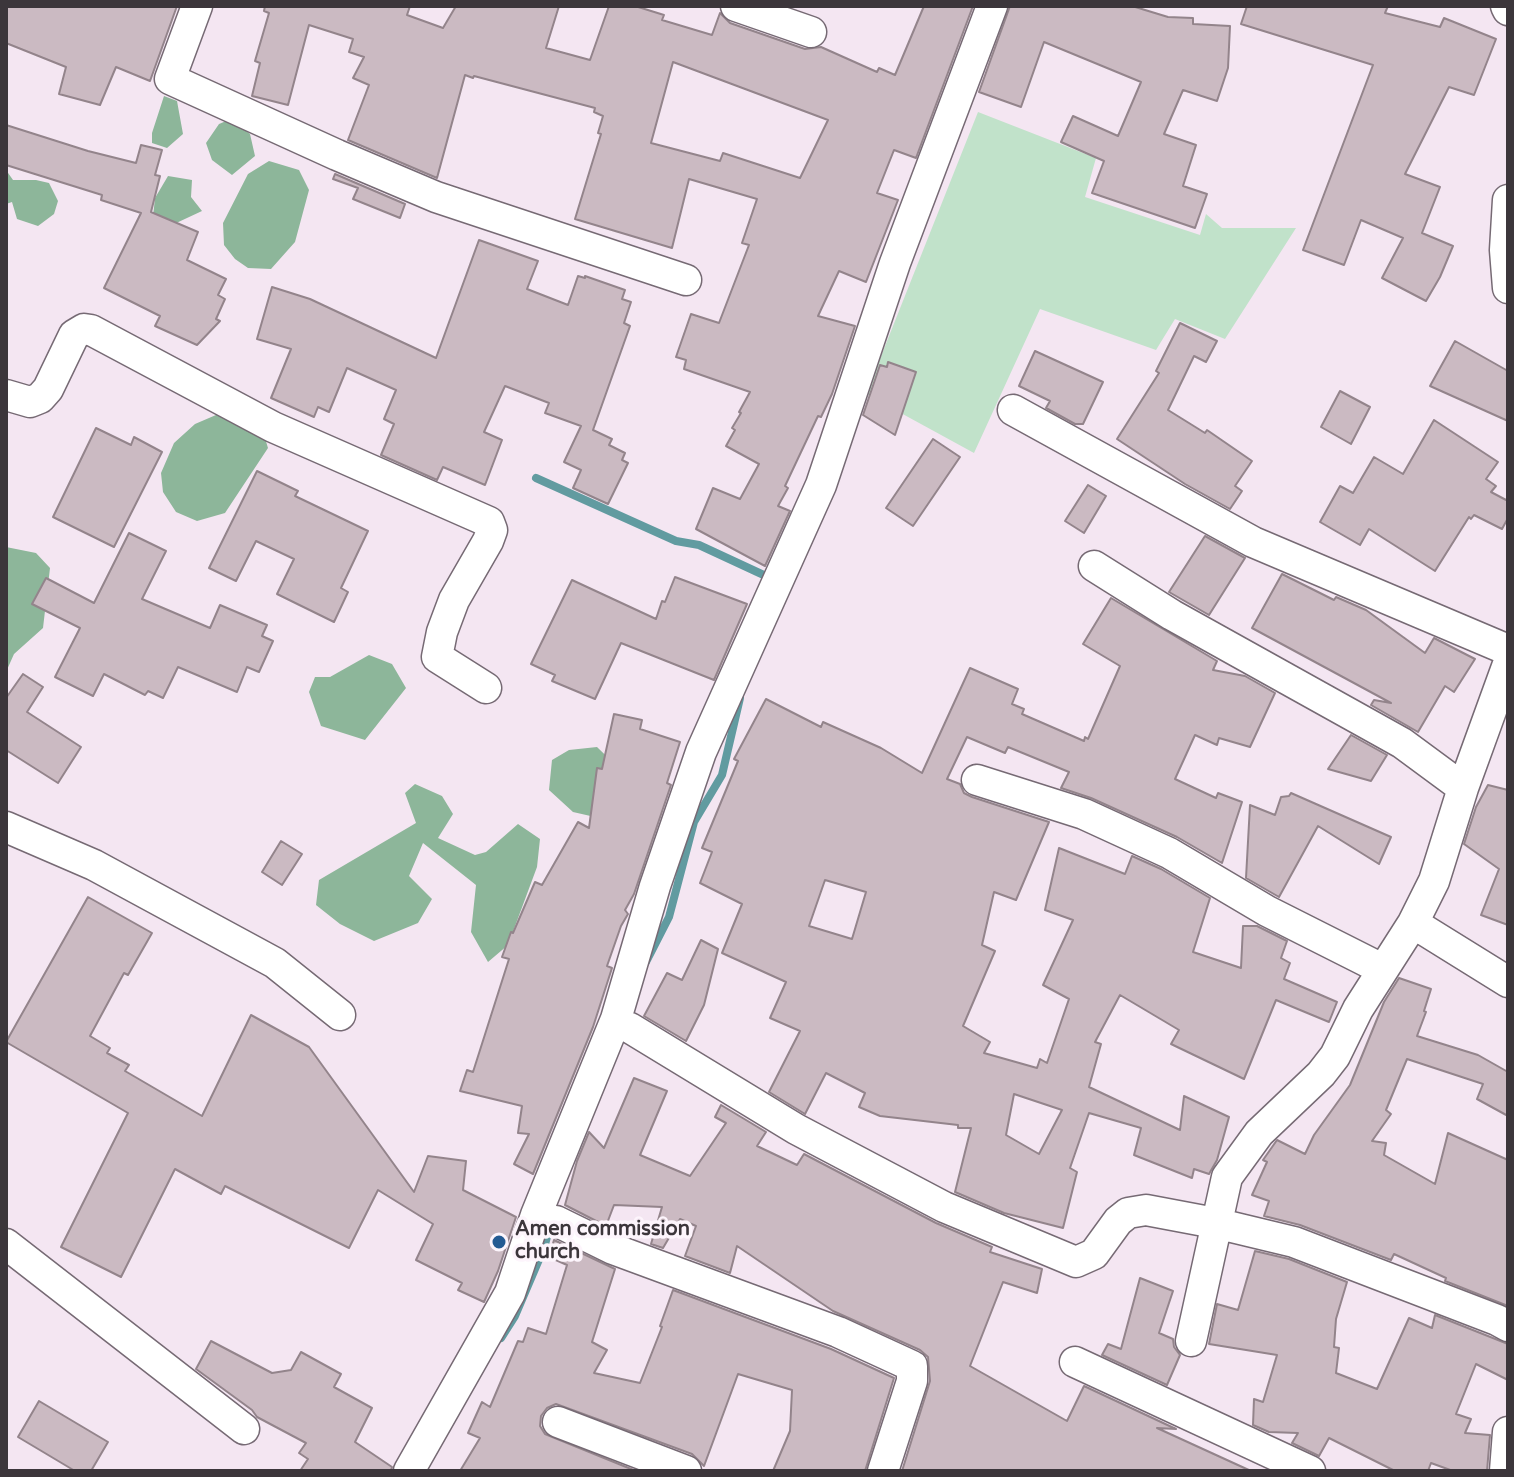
<!DOCTYPE html>
<style>
body{margin:0}
#map{position:relative;width:1514px;height:1477px;overflow:hidden;background:#f4e6f2;font-family:"Varela Round",sans-serif}
canvas{display:block}
.frame{position:absolute;inset:0;border:8px solid #3c363b;pointer-events:none}
</style>
<div id="map">
<canvas width="1514" height="1477"></canvas>
<div class="frame"></div>
</div>
<script>
const ctx = document.querySelector('canvas').getContext('2d');
ctx.lineJoin = 'round';
function fillPath(path, color) { ctx.fillStyle = color; ctx.fill(path, 'evenodd'); }
const poly = rows => new Path2D(rows.map(r => 'M' + r).join(''));
function strokePath(path, color, width, dash) { ctx.strokeStyle = color; ctx.lineWidth = width; ctx.lineCap = dash ? 'butt' : 'round'; ctx.setLineDash(dash || []); ctx.stroke(path); }
function drawText(font, color, halo, rows, align = 'center') {
  ctx.font = font + ' "Varela Round",sans-serif'; ctx.lineWidth = 7; ctx.setLineDash([]); ctx.textBaseline = 'middle'; ctx.strokeStyle = halo; ctx.fillStyle = color; for (const [text, x, y, turn = 0] of rows) {
    ctx.save(); ctx.translate(x, y); ctx.rotate((+turn || 0) * Math.PI / 180); ctx.textAlign = isNaN(turn) ? turn : align; if (halo) ctx.strokeText(text, 0, 0); ctx.fillText(text, 0, 0); ctx.restore();
  }
}
const green = poly([
 [978,112,1096,158,1085,197,1200,235,1206,214,1222,228,1296,228,1225,339,1175,319,1156,350,1040,309,974,453,866,394]
]);
const forest = poly([
 [164,96,177,101,183,134,167,148,152,143,152,133],
 [231,119,250,134,255,156,232,175,212,160,206,143,219,124],
 [269,161,299,170,309,190,295,242,271,269,248,268,235,259,224,245,223,223,248,174],
 [6,170,13,180,36,180,49,183,58,201,54,214,38,226,17,219,12,202,6,204],
 [168,176,192,180,191,197,202,211,172,225,153,217,155,198],
 [230,409,261,425,268,448,225,513,197,521,176,512,163,492,161,473,174,443,195,424],
 [6,547,36,553,50,568,43,628,14,654,6,672],
 [369,655,392,664,406,688,365,740,321,726,309,692,315,677,330,677],
 [597,747,631,780,608,820,573,812,549,790,552,760,569,750],
 [415,784,442,796,453,814,438,838,475,855,486,852,518,824,540,839,537,867,508,945,488,962,471,932,476,885,423,843,409,876,432,899,418,923,374,941,340,924,316,905,319,880,416,823,405,793]
]);
const stream = poly([
 [536,478,676,541,699,545,768,577],
 [646,962,669,917,694,822,722,775,740,698],
 [501,1338,515,1316,544,1248,550,1226]
]);
const building = poly([
 [6,6,177,6,150,81,116,67,100,105,59,94,66,67,6,43,6,6],
 [265,6,410,6,407,15,443,28,456,6,559,6,546,48,590,60,609,6,635,6,664,15,662,20,712,35,720,13,730,23,805,49,821,47,877,72,879,68,895,75,924,6,973,6,916,158,894,150,877,193,898,200,866,282,839,271,818,316,855,326,832,394,821,417,818,416,785,486,788,488,778,506,790,511,765,566,696,529,713,488,740,499,759,464,726,446,735,430,732,428,741,413,739,412,750,392,684,369,686,360,676,357,691,314,719,323,749,245,742,243,757,199,689,179,672,248,575,219,601,134,598,133,603,116,594,112,595,108,474,76,473,78,465,75,437,178,348,140,369,85,353,78,364,57,349,52,353,39,309,25,288,105,252,96,260,63,255,61,269,13,264,11,265,6],
 [673,62,828,120,800,178,723,153,720,161,651,143,673,62],
 [1010,6,1132,6,1168,17,1193,18,1193,24,1230,26,1228,68,1217,101,1183,90,1164,134,1196,145,1183,186,1207,194,1195,228,1092,193,1104,161,1061,142,1073,116,1118,136,1141,82,1044,42,1021,107,979,92,1010,6],
 [1247,6,1388,6,1385,13,1440,27,1444,18,1496,39,1474,95,1449,87,1405,174,1440,187,1422,233,1453,246,1440,277,1426,301,1382,278,1403,238,1361,220,1344,265,1303,250,1373,65,1241,24,1247,6],
 [6,125,88,151,136,163,141,145,162,150,155,175,160,176,151,212,198,232,187,260,226,279,218,295,225,299,216,319,220,321,197,345,155,326,160,316,104,288,141,213,101,200,102,195,6,165,6,125],
 [335,174,405,204,400,218,353,199,358,188,333,179,335,174],
 [479,240,538,261,527,289,568,305,578,276,585,278,585,276,625,290,622,299,631,302,624,323,630,326,593,430,612,439,609,445,625,453,622,460,628,463,608,504,573,488,581,470,564,462,581,426,545,413,549,403,505,386,484,432,502,440,485,485,443,467,437,480,381,455,394,424,384,419,396,390,347,368,329,412,318,407,314,417,271,398,291,349,257,339,272,287,310,299,436,358,479,240],
 [1180,323,1217,341,1206,362,1194,356,1168,410,1205,433,1207,430,1252,461,1235,486,1242,491,1230,509,1185,484,1117,439,1159,373,1156,371,1180,323],
 [1455,341,1508,371,1508,421,1430,386,1455,341],
 [1035,351,1103,382,1083,424,1075,424,1046,408,1050,401,1019,386,1035,351],
 [888,362,916,372,895,435,863,415,880,365,887,367,888,362],
 [1340,391,1370,407,1351,444,1321,427,1340,391],
 [1434,420,1498,462,1486,479,1496,486,1491,492,1508,501,1508,518,1502,529,1474,515,1471,519,1469,517,1435,571,1369,529,1360,545,1320,522,1340,486,1353,493,1374,457,1403,474,1434,420],
 [96,428,131,445,134,437,162,452,114,547,53,517,96,428],
 [933,439,960,457,913,526,886,508,933,439],
 [257,471,298,491,295,496,368,531,341,588,348,592,334,622,277,594,294,559,256,541,236,581,209,568,257,471],
 [1088,485,1106,496,1084,533,1065,521,1088,485],
 [129,533,166,551,142,599,210,628,220,605,267,625,262,636,273,641,259,672,247,667,237,692,178,667,163,698,148,691,145,695,104,674,93,696,55,677,80,628,32,604,46,578,94,603,129,533],
 [1205,536,1245,558,1209,615,1169,592,1205,536],
 [1282,574,1334,600,1336,597,1366,610,1425,653,1434,638,1475,659,1454,692,1445,686,1418,732,1371,705,1374,700,1391,703,1252,628,1282,574],
 [675,577,747,604,714,680,621,643,595,699,552,681,555,675,531,664,572,580,656,619,662,601,665,602,675,577],
 [1111,598,1217,661,1213,670,1245,676,1275,693,1250,747,1219,738,1217,745,1195,735,1175,779,1216,798,1218,793,1242,802,1222,863,1177,837,1091,798,1061,788,1069,772,1008,747,1005,753,967,737,947,779,960,784,964,793,972,797,1049,822,1016,900,994,892,982,945,995,951,963,1026,990,1042,984,1053,1037,1068,1040,1059,1047,1063,1069,999,1043,985,1073,920,1045,910,1059,848,1125,874,1132,856,1161,869,1210,898,1193,952,1241,968,1243,926,1257,926,1287,941,1281,958,1290,963,1284,979,1337,1002,1329,1022,1276,1000,1244,1079,1171,1044,1179,1030,1120,995,1095,1042,1101,1044,1089,1087,1180,1130,1184,1096,1229,1117,1217,1160,1209,1174,1194,1169,1192,1178,1134,1155,1141,1128,1089,1113,1070,1168,1077,1172,1063,1228,1004,1213,955,1192,971,1128,958,1128,958,1125,880,1116,859,1107,865,1093,826,1073,805,1114,769,1092,800,1031,770,1018,786,982,722,953,742,904,700,883,712,852,702,848,738,761,734,759,766,699,821,727,823,722,881,748,922,773,970,668,1018,689,1012,704,1024,709,1022,714,1084,741,1085,737,1088,739,1120,666,1083,644,1111,598],
 [825,880,866,892,852,939,809,926,825,880],
 [1014,1094,1062,1110,1039,1154,1006,1135,1014,1094],
 [23,674,43,687,27,712,81,747,58,783,6,750,6,698,23,674],
 [614,714,642,720,640,729,680,742,667,783,671,785,634,894,625,910,628,914,621,926,607,966,612,968,593,1027,533,1174,514,1164,529,1134,518,1133,522,1106,460,1091,467,1070,473,1072,509,959,502,957,511,932,513,933,535,882,542,885,578,822,589,828,597,768,602,769,614,714],
 [1351,735,1387,755,1371,781,1328,769,1351,735],
 [1488,785,1508,790,1508,925,1481,915,1499,869,1464,844,1476,807,1488,785],
 [1291,793,1391,837,1379,864,1318,826,1279,897,1246,878,1250,805,1275,815,1281,797,1289,796,1291,793],
 [281,841,302,854,282,885,262,872,281,841],
 [88,897,152,933,128,975,124,973,90,1036,110,1048,107,1053,129,1065,125,1071,202,1116,251,1015,309,1047,414,1192,428,1156,466,1161,463,1190,516,1217,498,1271,484,1302,458,1290,462,1283,416,1260,433,1224,378,1190,349,1248,225,1186,221,1194,175,1169,121,1277,61,1247,128,1113,6,1042,88,897],
 [701,940,718,949,704,1005,686,1041,644,1016,667,973,682,980,701,940],
 [1399,978,1431,989,1424,1011,1426,1012,1417,1036,1478,1055,1508,1072,1508,1116,1477,1099,1483,1084,1407,1059,1386,1110,1391,1114,1372,1141,1386,1143,1384,1155,1435,1184,1448,1133,1508,1160,1508,1306,1445,1281,1446,1278,1394,1254,1391,1260,1300,1225,1264,1216,1269,1201,1252,1195,1267,1162,1263,1160,1277,1140,1305,1154,1314,1135,1350,1085,1384,1002,1399,978],
 [634,1078,667,1091,640,1155,690,1176,726,1123,715,1117,721,1105,766,1132,757,1146,797,1165,804,1154,936,1223,992,1247,990,1252,1042,1269,1037,1293,1003,1282,970,1366,1067,1421,1084,1386,1176,1429,1157,1428,1251,1471,902,1471,930,1381,928,1357,920,1350,833,1311,737,1246,730,1273,685,1256,696,1226,680,1219,663,1248,651,1244,662,1207,614,1205,606,1226,565,1205,577,1161,589,1132,604,1148,634,1078],
 [554,1240,615,1269,592,1342,607,1350,594,1373,640,1383,662,1327,660,1326,673,1290,831,1349,894,1378,865,1471,773,1471,790,1431,792,1390,738,1374,704,1466,692,1454,556,1404,547,1408,541,1416,540,1426,545,1434,636,1471,460,1471,480,1438,468,1433,482,1402,490,1407,518,1341,523,1342,528,1328,546,1334,567,1265,549,1257,554,1240],
 [1255,1251,1289,1259,1347,1282,1336,1319,1334,1347,1339,1348,1336,1373,1377,1389,1409,1318,1432,1328,1435,1315,1508,1344,1508,1380,1476,1364,1456,1414,1471,1419,1465,1433,1490,1435,1487,1471,1453,1471,1431,1463,1428,1471,1395,1471,1329,1438,1319,1456,1292,1443,1298,1433,1269,1432,1253,1425,1254,1399,1263,1402,1277,1355,1209,1344,1217,1304,1238,1310,1255,1251],
 [1140,1278,1173,1291,1159,1333,1173,1339,1174,1347,1180,1355,1167,1385,1102,1355,1108,1344,1121,1349,1140,1278],
 [211,1341,272,1373,291,1370,301,1352,341,1374,334,1387,372,1408,355,1442,392,1467,391,1471,300,1471,308,1459,299,1453,306,1443,257,1417,252,1410,196,1369,211,1341],
 [39,1401,108,1442,91,1471,75,1471,18,1437,39,1401]
]);
const minor = poly([
 [197,6,170,79,337,155,436,197,686,280],
 [736,6,811,32],
 [1506,6,1508,10],
 [1508,200,1505,250,1508,288],
 [6,395,30,402,40,398,48,389,74,335,84,329,91,330,273,427,489,522,492,530,488,541,454,600,442,632,437,657,486,688],
 [1013,410,1253,542,1508,650],
 [1094,566,1172,615,1402,743,1463,788],
 [1508,664,1463,788,1434,881,1413,923,1508,982],
 [977,780,1084,814,1169,853,1267,911,1382,969],
 [6,827,94,865,275,963,340,1015],
 [630,1028,796,1129,944,1207,1076,1262,1094,1254,1118,1221,1128,1213,1146,1210,1215,1223,1294,1242,1497,1320,1508,1326],
 [556,1221,613,1249,838,1332,912,1366,912,1381,883,1471],
 [6,1244,244,1429],
 [1191,1341,1227,1177,1259,1133,1321,1074,1335,1056,1358,1009,1413,923],
 [1075,1362,1310,1471],
 [558,1422,686,1471],
 [409,1471,510,1293,536,1215,616,1019,655,886,701,752,821,485,895,263,992,6],
 [1505,1471,1508,1432]
]);
const markers = [
 [499,1242,8,"#245b93"]
];
const poiNames = [
 ["Amen commission",515,1230],
 ["church",515,1253]
];
fillPath(green, '#c1e2ca');
fillPath(forest, '#8db69a');
strokePath(stream, '#619ba0', 8);
fillPath(building, '#cbbac2');
strokePath(building, '#93848b', 2);
strokePath(minor, '#766a74', 33);
strokePath(minor, '#fff', 30);
for (const [x, y, r, color] of markers) { const dot = new Path2D(); dot.arc(x, y, r, 0, 2 * Math.PI); ctx.fillStyle = color; ctx.fill(dot); strokePath(dot, '#fdf5fc', 3); }
drawText('bold 20px', '#3c363b', '#fdf5fc', poiNames, 'left');
</script>
